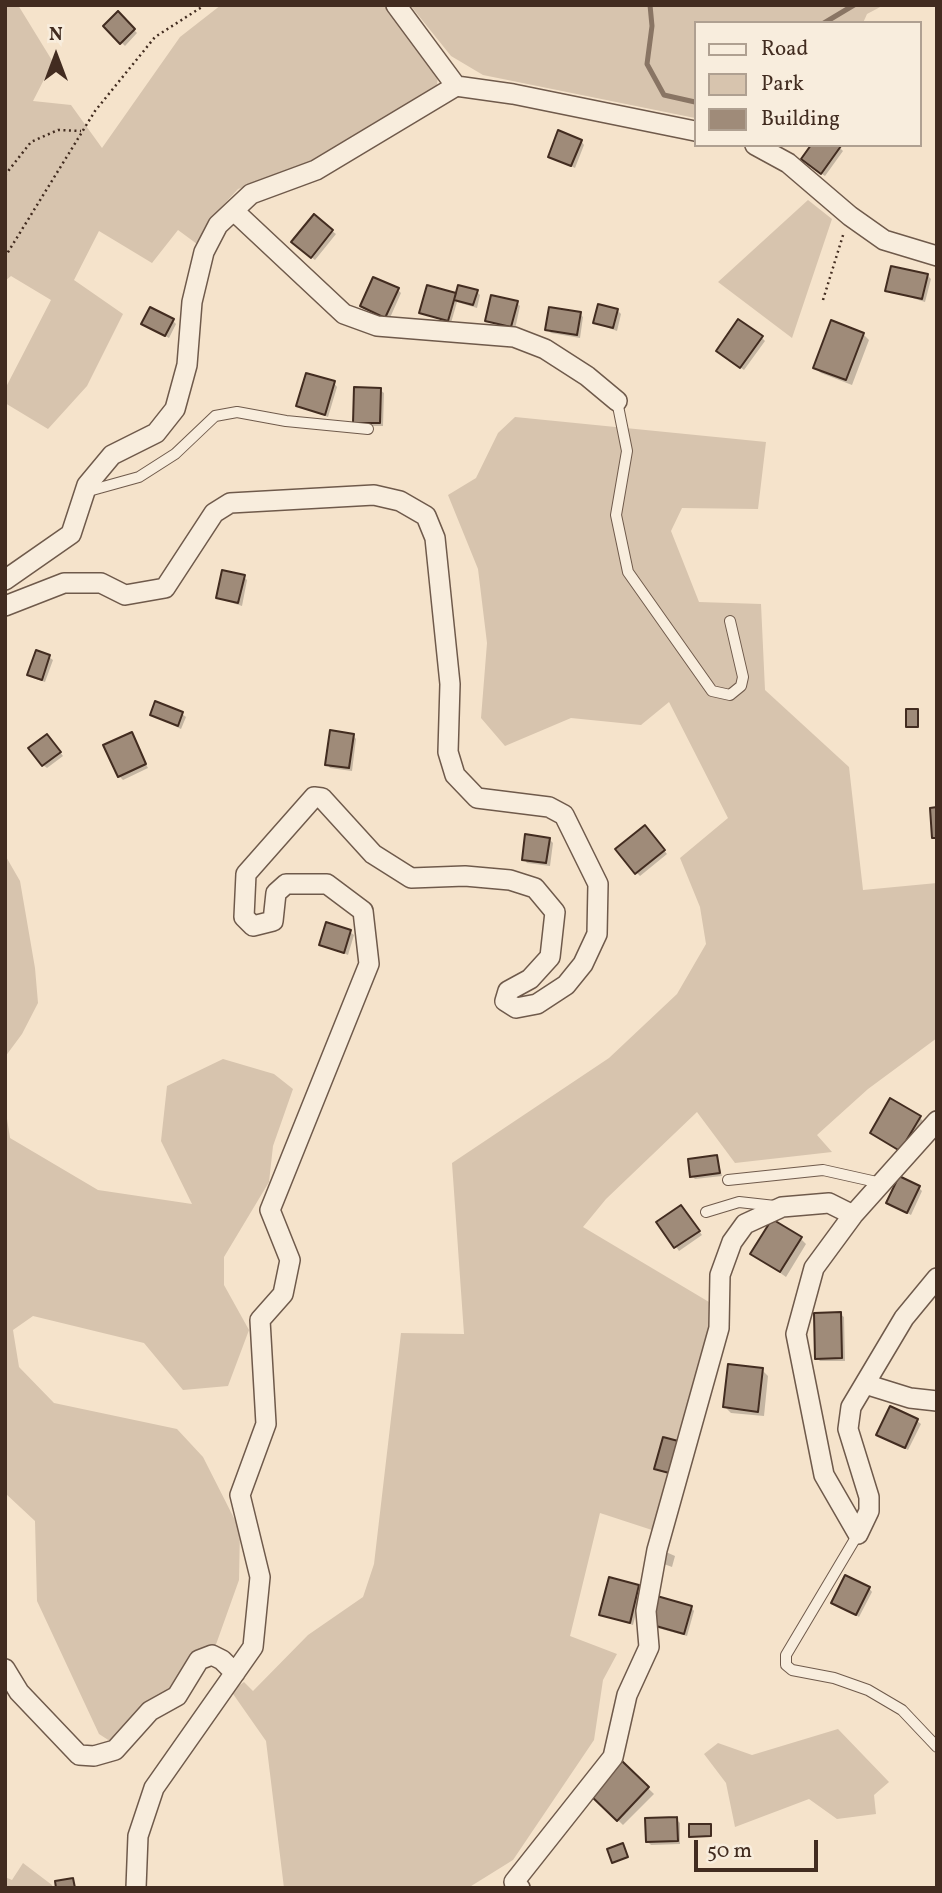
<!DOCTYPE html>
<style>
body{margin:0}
#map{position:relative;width:942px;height:1893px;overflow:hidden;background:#f5e3cb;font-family:Vollkorn,serif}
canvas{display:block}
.frame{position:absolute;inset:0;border:7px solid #422c20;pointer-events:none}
.legend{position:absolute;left:694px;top:21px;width:228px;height:126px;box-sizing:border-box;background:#f8eddd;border:2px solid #afa091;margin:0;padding:9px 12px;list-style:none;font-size:21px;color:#422c20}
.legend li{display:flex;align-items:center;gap:14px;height:35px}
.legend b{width:35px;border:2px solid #afa091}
.north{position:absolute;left:21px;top:21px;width:70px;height:70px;-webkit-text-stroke:5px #f8eddd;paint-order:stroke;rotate:0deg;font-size:19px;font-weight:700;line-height:28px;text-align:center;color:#422c20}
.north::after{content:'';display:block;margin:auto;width:24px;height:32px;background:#422c20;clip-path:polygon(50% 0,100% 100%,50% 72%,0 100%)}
.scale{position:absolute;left:694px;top:1840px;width:124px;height:32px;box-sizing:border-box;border:4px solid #422c20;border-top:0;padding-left:9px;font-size:21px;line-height:24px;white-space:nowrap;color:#422c20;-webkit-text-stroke:5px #f8eddd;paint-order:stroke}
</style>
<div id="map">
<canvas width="942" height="1893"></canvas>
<div class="frame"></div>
<ul class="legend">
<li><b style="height:9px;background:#f8eddd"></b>Road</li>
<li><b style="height:19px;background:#d7c4ae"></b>Park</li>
<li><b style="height:19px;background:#9f8b79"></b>Building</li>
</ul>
<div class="north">N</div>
<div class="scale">50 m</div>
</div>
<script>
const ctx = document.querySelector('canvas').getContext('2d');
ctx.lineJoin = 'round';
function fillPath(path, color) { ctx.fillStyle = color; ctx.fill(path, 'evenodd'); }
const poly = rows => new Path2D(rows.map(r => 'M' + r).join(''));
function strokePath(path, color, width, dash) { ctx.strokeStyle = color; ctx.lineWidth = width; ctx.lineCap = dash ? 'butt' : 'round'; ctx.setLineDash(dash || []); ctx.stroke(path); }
const green = poly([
 [5,5,18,5,53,62,33,101,71,105,102,148,180,37,221,5,385,5,438,75,437,86,306,165,238,189,216,213,197,244,178,230,152,263,99,231,74,280,123,314,87,386,48,429,5,403,5,389,51,300,11,276,5,281],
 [410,5,884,5,867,14,863,23,695,23,695,118,483,75,451,56],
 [808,200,832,219,792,338,718,282],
 [515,417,766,442,758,509,682,508,671,531,699,602,761,604,765,690,849,767,863,890,937,883,937,1038,868,1089,817,1135,832,1152,735,1163,697,1112,606,1199,583,1227,709,1302,714,1327,655,1531,600,1513,570,1636,617,1654,603,1680,594,1740,513,1860,468,1888,284,1888,266,1741,231,1691,244,1682,253,1691,308,1635,363,1597,374,1564,401,1333,464,1334,452,1163,609,1058,677,994,706,944,700,907,680,858,728,818,669,702,641,725,571,718,505,746,481,718,487,643,478,569,448,495,476,478,498,433],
 [5,855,20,881,35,968,38,1003,22,1034,5,1057],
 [223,1059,274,1074,293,1089,273,1146,269,1182,224,1257,224,1285,249,1330,228,1386,183,1390,144,1343,33,1316,13,1330,19,1367,54,1403,177,1429,203,1457,240,1530,239,1580,214,1650,177,1691,113,1743,99,1734,37,1601,35,1521,5,1493,5,1106,10,1138,98,1190,192,1204,161,1141,167,1086],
 [838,1729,889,1782,874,1795,876,1814,837,1819,809,1799,735,1827,726,1783,704,1754,718,1743,752,1755],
 [23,1863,52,1885,53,1888,5,1888,5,1877,12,1880]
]);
const shadow = poly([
 [118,14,137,33,125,46,105,26],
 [581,141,584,145,575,168,550,156],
 [813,145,837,145,843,151,825,176,806,163],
 [332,231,336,234,315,260,297,246],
 [927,275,931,279,925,302,887,290],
 [398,290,401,293,389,320,362,306],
 [477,292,480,295,477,308,457,302,451,323,421,313,457,295],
 [517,303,520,306,515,329,487,320],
 [617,310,621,314,617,331,595,323],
 [580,314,583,317,580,338,551,333,547,329],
 [173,321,176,324,169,338,143,324],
 [863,334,869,340,852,385,821,373,815,368],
 [761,337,765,341,744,370,721,354],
 [334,383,337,387,328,417,298,406],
 [380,390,384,393,383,426,358,426,354,422],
 [244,577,247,580,242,606,217,598],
 [49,657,53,660,45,682,33,678,29,674],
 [182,714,186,717,181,729,152,715],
 [131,735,148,768,123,780,119,776],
 [353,735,356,739,352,771,330,768,327,764],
 [50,739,63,756,47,768,43,765],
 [648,831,667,854,640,876,636,872],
 [549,839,553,843,550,866,527,863,524,859],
 [350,932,354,935,348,955,321,944],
 [920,1118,925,1123,906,1156,872,1133],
 [717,1157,722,1176,695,1179,692,1176],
 [919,1188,922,1191,911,1215,888,1203],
 [684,1210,702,1235,679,1251,659,1222],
 [801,1239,806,1244,786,1277,753,1254],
 [840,1314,844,1317,845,1361,820,1361,817,1358],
 [762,1370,768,1376,764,1416,731,1413,725,1407],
 [917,1421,921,1424,908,1450,879,1435],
 [666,1552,675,1556,672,1567,664,1564],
 [639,1586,642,1590,633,1625,601,1615],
 [869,1588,872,1592,859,1617,833,1602],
 [691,1607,694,1611,687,1636,654,1627],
 [622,1763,654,1794,623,1825,591,1794],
 [676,1819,680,1823,680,1844,651,1845,647,1841]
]);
const stream = poly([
 [650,5,652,26,647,64,664,95,695,102],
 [824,23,854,5]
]);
const building = poly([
 [118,11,135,29,120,44,103,26,118,11],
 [558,130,582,140,571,166,548,157,558,130],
 [811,145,841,146,821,174,801,159,811,145],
 [314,214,333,230,311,258,291,242,314,214],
 [891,266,928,274,922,299,885,291,891,266],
 [373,277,399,288,385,318,360,306,373,277],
 [427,285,456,293,448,321,419,313,427,285],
 [458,285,478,290,473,305,454,300,458,285],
 [491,295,518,301,511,327,485,321,491,295],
 [598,304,618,309,613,328,593,323,598,304],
 [150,307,174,319,165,336,141,324,150,307],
 [549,307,581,312,577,335,545,330,549,307],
 [738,319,763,336,740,368,716,351,738,319],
 [831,320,864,333,846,380,813,368,831,320],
 [306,373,335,381,325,415,296,406,306,373],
 [354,387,381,388,380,423,353,423,354,387],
 [222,570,245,575,238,603,216,598,222,570],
 [36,650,50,655,42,680,27,675,36,650],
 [155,701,183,712,178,726,150,715,155,701],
 [906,709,918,709,918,727,906,727,906,709],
 [330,730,354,734,349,768,325,765,330,730],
 [132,732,146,764,118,777,103,745,132,732],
 [47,734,61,752,42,766,28,748,47,734],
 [937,807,937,838,932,838,930,808,937,807],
 [645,825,665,850,635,874,615,849,645,825],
 [525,834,550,838,546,863,522,860,525,834],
 [326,922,351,930,344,953,319,945,326,922],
 [890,1098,921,1116,900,1151,870,1133,890,1098],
 [717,1155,720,1173,690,1177,688,1159,717,1155],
 [899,1176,920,1186,907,1213,886,1203,899,1176],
 [681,1205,700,1231,674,1248,656,1222,681,1205],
 [772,1219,802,1237,780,1272,750,1254,772,1219],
 [841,1312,842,1358,815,1359,814,1313,841,1312],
 [728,1364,763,1368,758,1412,723,1407,728,1364],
 [890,1406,918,1419,905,1448,876,1435,890,1406],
 [663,1437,682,1442,673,1474,654,1469,663,1437],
 [845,1575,870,1587,856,1615,831,1603,845,1575],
 [609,1577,639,1585,630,1623,599,1615,609,1577],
 [657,1596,692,1606,684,1634,649,1624,657,1596],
 [622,1761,649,1787,617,1821,589,1794,622,1761],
 [677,1817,678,1841,646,1842,645,1818,677,1817],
 [689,1824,711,1824,711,1836,689,1837,689,1824],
 [623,1843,628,1857,612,1863,607,1849,623,1843],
 [73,1878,75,1888,56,1888,55,1881,73,1878]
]);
const path = poly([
 [5,175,31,142,58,130,81,131],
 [5,257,95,111,155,37,205,5],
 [823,300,844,232]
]);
const lane = poly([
 [617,401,627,451,616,515,628,572,712,691,730,695,741,686,743,677,730,621],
 [85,492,139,477,175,454,215,416,237,412,286,421,368,429],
 [728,1180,823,1170,881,1183],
 [706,1212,739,1202,775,1206],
 [858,1534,786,1655,786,1665,792,1670,834,1678,868,1690,902,1710,937,1747]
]);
const street = poly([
 [396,5,456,86,513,94,695,131],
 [755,145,788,163,850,216,884,240,937,256],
 [234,211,344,314,377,326,514,337,545,349,587,376,617,401],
 [5,580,71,534,87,485,112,455,156,433,175,409,187,365,192,302,204,252,218,225,251,194,316,170,456,86],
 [5,606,64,583,101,583,125,595,165,588,214,513,230,503,374,495,400,501,426,516,435,538,450,684,448,752,455,775,477,798,549,807,564,815,598,884,597,934,583,964,566,985,537,1004,516,1008,505,1001,508,991,530,979,550,957,555,912,535,888,510,880,465,876,411,878,373,854,322,798,314,797,246,874,244,917,253,926,273,921,276,893,286,884,327,884,363,911,369,964,270,1210,290,1260,283,1294,260,1320,266,1424,240,1495,260,1577,253,1647,154,1788,138,1836,136,1888],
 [865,1384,910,1398,937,1401],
 [858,1534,824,1475,796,1334,814,1268,853,1215,937,1121],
 [858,1534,869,1511,869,1497,848,1429,851,1407,904,1318,937,1278],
 [5,1669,19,1692,79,1755,94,1756,115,1750,150,1711,177,1696,199,1660,212,1655,222,1660,235,1673],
 [520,1888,514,1882,613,1757,627,1695,649,1647,646,1611,657,1550,719,1328,720,1275,732,1242,745,1224,782,1207,829,1203,853,1215]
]);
fillPath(green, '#d7c4ae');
fillPath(shadow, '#0003');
strokePath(stream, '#897564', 5);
fillPath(building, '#9f8b79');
strokePath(building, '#422c20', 2);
strokePath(lane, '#6f5a4b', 12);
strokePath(street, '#6f5a4b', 22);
strokePath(path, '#422c20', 2.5, [2, 3.5]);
strokePath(lane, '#f8eddd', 10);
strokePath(street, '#f8eddd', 19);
</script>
